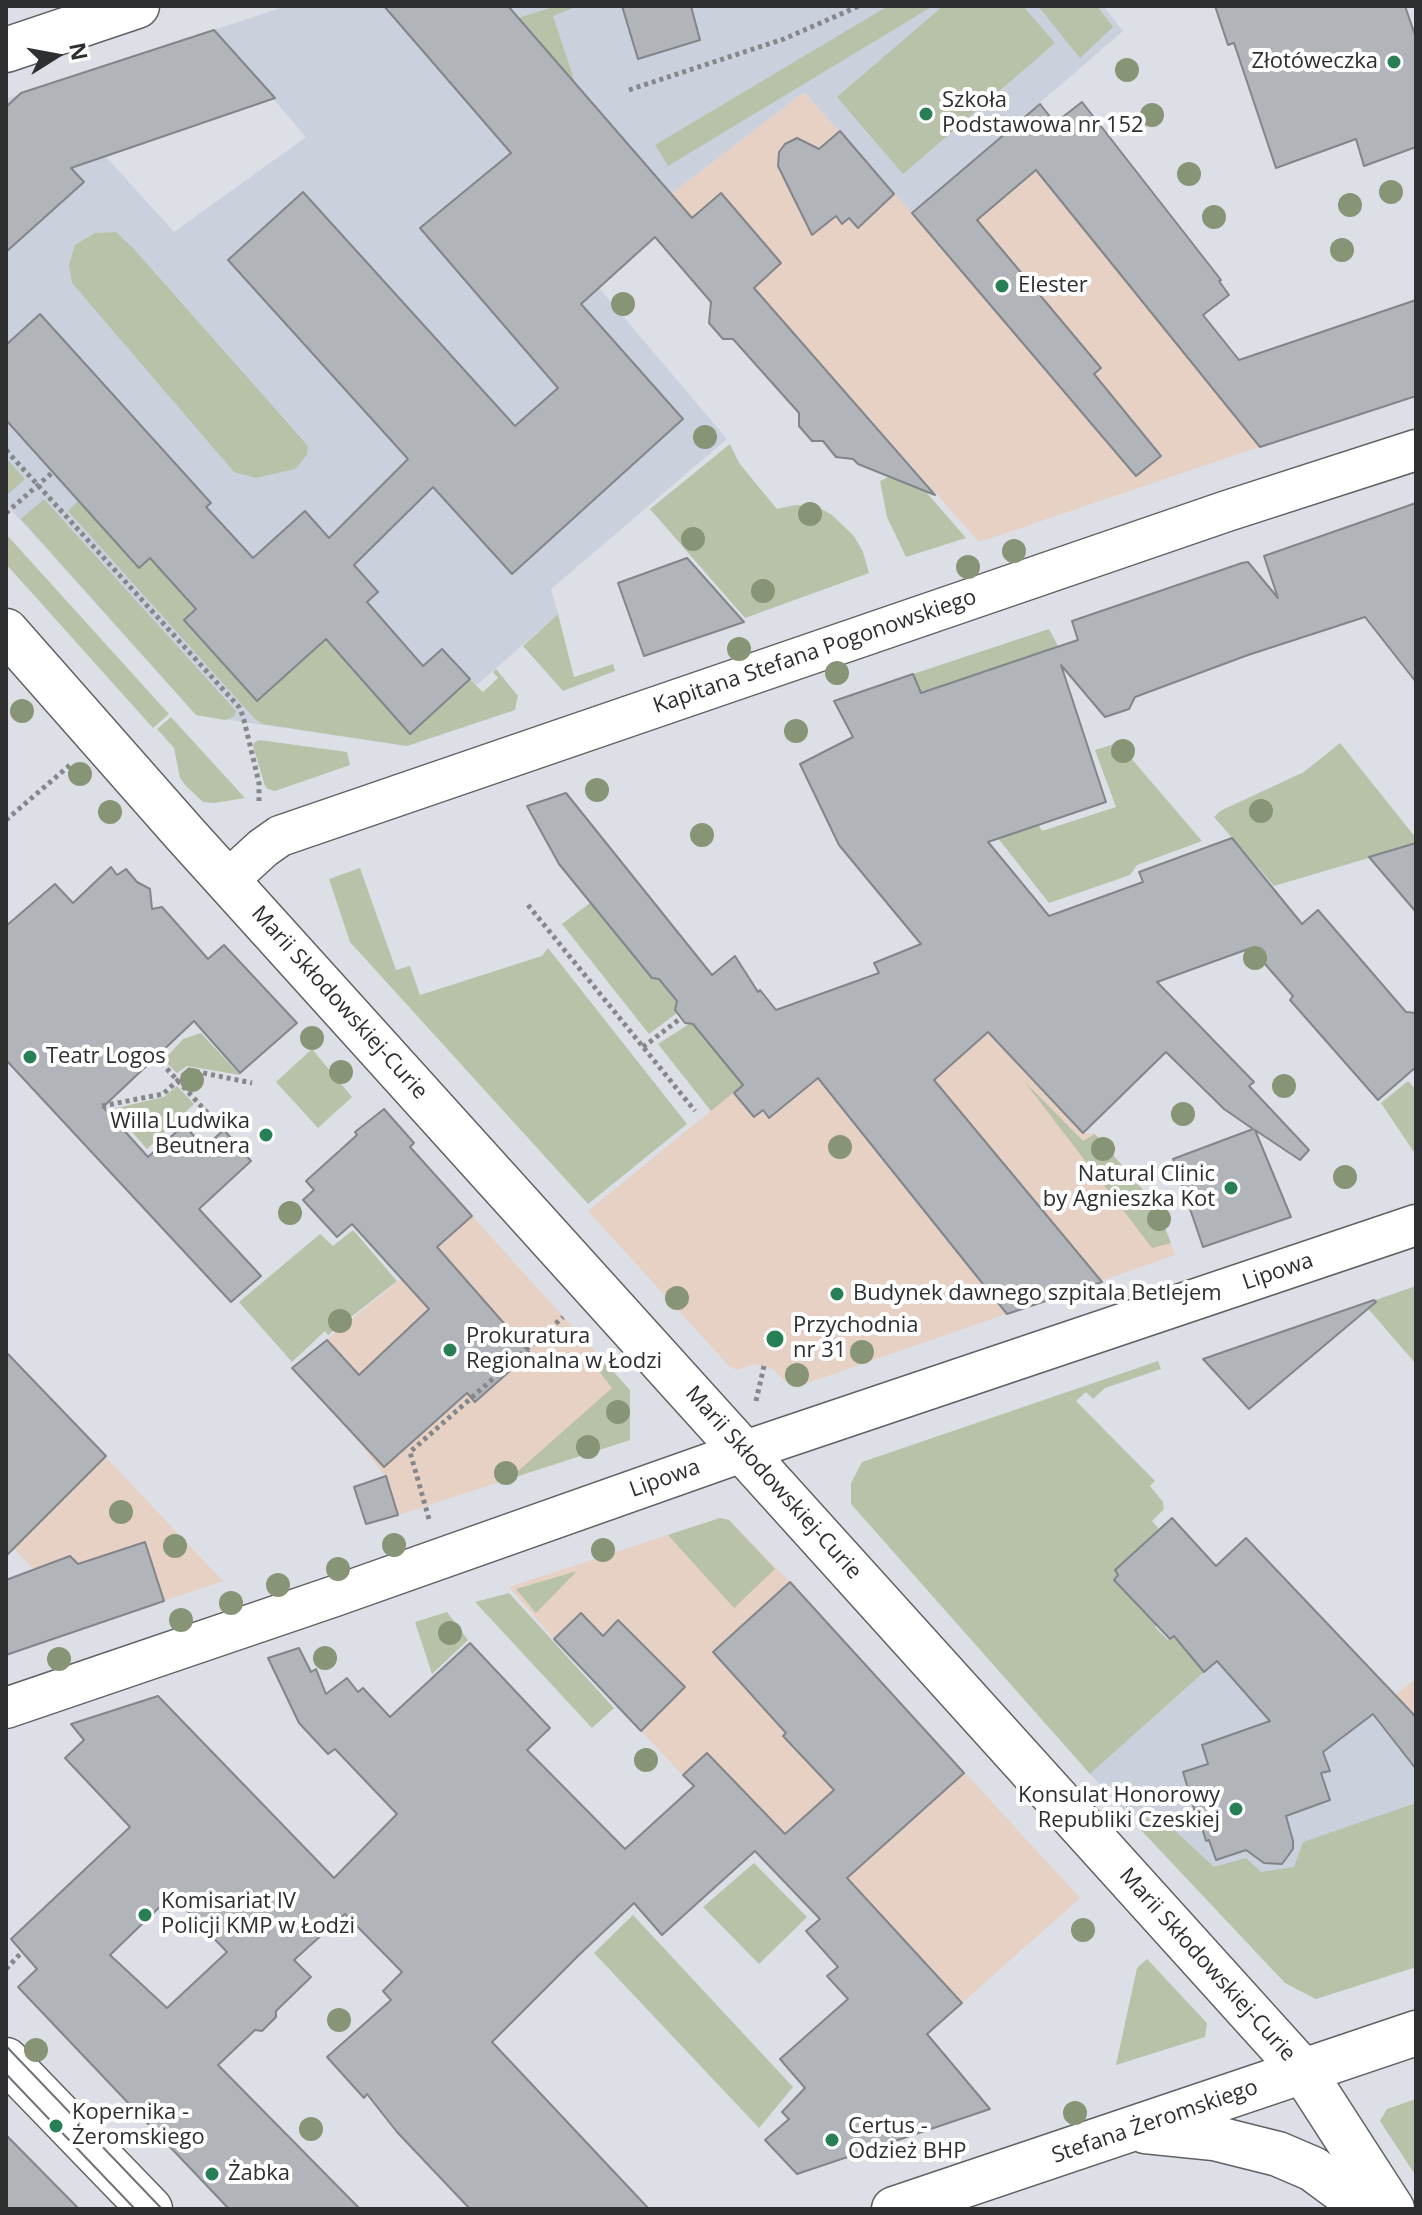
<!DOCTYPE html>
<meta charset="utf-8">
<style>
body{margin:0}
#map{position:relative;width:1422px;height:2215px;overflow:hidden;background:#dcdfe5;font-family:"Open Sans",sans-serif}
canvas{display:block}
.frame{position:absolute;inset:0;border:8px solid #2d2f31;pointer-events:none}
.north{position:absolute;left:16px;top:16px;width:80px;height:80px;-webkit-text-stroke:6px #fff;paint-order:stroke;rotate:79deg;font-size:22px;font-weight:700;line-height:32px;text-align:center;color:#2d2f31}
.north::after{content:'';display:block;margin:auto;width:28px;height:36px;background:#2d2f31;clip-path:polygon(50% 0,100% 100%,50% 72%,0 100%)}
</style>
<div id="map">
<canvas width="1422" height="2215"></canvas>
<div class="frame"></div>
<div class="north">N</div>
</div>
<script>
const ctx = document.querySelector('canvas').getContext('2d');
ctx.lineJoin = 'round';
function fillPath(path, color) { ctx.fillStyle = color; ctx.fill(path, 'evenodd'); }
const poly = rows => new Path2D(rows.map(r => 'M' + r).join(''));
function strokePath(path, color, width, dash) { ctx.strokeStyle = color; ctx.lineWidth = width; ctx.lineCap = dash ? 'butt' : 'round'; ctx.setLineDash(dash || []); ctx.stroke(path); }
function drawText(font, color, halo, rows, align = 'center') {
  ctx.font = font + ' "Open Sans",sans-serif'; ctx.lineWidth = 8; ctx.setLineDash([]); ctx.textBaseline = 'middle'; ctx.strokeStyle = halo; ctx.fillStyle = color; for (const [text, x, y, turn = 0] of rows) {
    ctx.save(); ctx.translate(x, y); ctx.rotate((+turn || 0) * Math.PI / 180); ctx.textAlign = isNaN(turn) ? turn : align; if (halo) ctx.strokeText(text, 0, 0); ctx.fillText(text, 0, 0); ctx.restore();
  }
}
const commercial = poly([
 [804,92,912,213,1040,104,1239,360,1277,441,979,542,671,194],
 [952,994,1083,1133,1095,1134,1156,1205,1175,1255,799,1386,788,1384,773,1369,754,1364,737,1370,729,1366,588,1211,777,1057],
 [472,1216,630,1390,630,1440,398,1515,385,1476,348,1428,292,1368,402,1278],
 [6,1352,223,1581,88,1626,6,1540],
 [720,1518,729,1520,790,1582,1080,1898,927,2034,554,1639,509,1587],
 [1416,1679,1416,1770,1371,1713]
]);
const built = poly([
 [287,6,1103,6,1123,31,912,213,804,92,671,194,686,211,599,288,727,439,551,589,558,614,407,746,196,715,6,504,6,99,43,87,174,232,306,137,214,30],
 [1281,1603,1316,1641,1416,1770,1416,1967,1316,1999,1285,1983,1090,1774]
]);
const green = poly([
 [556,6,578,6,553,16,576,85,518,18],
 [888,6,933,6,668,166,655,145],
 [943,6,1023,6,1055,43,903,174,837,97],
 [1038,6,1097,6,1113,27,1080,58],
 [116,232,133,248,308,446,307,455,295,469,256,478,234,472,72,283,69,265,75,245,95,233],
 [730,444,739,463,777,509,796,505,816,506,832,515,854,536,863,552,869,573,745,618,650,509],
 [6,458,25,479,6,496],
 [906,469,966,538,906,557,887,517,880,481],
 [44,499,236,711,233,717,225,720,196,715,21,519],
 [78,501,138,568,150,558,196,609,326,639,410,733,470,680,483,692,498,678,493,672,496,669,518,696,515,710,407,746,263,724,256,720,68,511],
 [6,534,169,714,153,728,6,564],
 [558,614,574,677,613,664,615,671,563,691,523,646],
 [1049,629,1058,646,921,693,913,674],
 [171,717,245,798,214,803,203,802,186,786,180,778,174,748,157,729],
 [259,740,347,752,350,765,275,791,268,789,265,786,253,746,254,743],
 [1118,743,1202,841,1137,865,1130,875,1049,903,986,823,1030,808,1042,831,1116,807,1095,750],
 [1340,743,1416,838,1416,844,1274,886,1214,817,1220,811,1304,772],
 [360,868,396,970,410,966,420,995,542,956,548,948,687,1124,588,1204,350,942,329,879],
 [590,903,652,978,657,977,679,1004,676,1007,677,1013,649,1034,562,924],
 [692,1022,743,1085,711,1111,658,1044],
 [201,1033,240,1075,187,1066,177,1073,164,1060,183,1039],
 [312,1049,352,1097,318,1128,276,1082],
 [1024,1081,1083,1141,1095,1134,1156,1205,1171,1243,1152,1248],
 [1408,1081,1416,1090,1416,1155,1381,1103],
 [177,1086,194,1104,147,1149,112,1109,164,1097],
 [353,1230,397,1281,328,1335,325,1331,292,1362,239,1302,320,1234,333,1246],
 [1416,1286,1416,1364,1364,1304],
 [600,1357,630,1390,630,1440,509,1479,612,1388,594,1365],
 [1158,1361,1161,1369,1105,1388,1093,1399,1086,1392,1076,1401,1155,1481,1150,1486,1163,1502,1164,1509,1152,1521,1159,1529,1115,1570,1164,1617,1155,1627,1168,1640,1178,1632,1189,1654,1204,1672,1090,1774,851,1504,851,1483,862,1462],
 [720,1518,729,1520,775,1569,734,1608,668,1535],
 [577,1571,536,1613,516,1589],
 [509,1593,614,1708,592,1728,475,1602],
 [447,1612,468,1640,432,1674,415,1622],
 [1416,1803,1416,1967,1316,1999,1285,1983,1139,1828,1154,1811,1214,1867,1246,1858,1261,1872,1294,1867,1303,1842],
 [754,1863,807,1917,759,1964,703,1907],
 [633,1915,793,2087,759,2128,594,1953],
 [1147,1959,1207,2023,1205,2037,1116,2065,1137,1968],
 [1416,2099,1416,2176,1380,2121,1387,2109]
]);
const building = poly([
 [384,6,508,6,692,218,721,193,781,263,754,288,935,495,858,464,853,459,836,457,823,441,812,441,799,426,799,413,733,339,723,339,709,323,711,302,655,237,581,304,683,419,512,574,433,487,354,565,378,592,367,602,423,666,442,649,470,679,410,734,326,639,257,701,184,620,196,609,150,558,139,568,6,420,6,345,40,314,211,503,206,507,253,558,305,511,329,538,408,459,228,260,303,192,515,426,558,388,420,228,511,153,384,6],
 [622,6,691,6,700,40,638,59,622,6],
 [1215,6,1405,6,1416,38,1416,147,1364,166,1356,139,1276,168,1234,43,1228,45,1215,6],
 [214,30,275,98,71,168,84,182,6,252,6,107,21,93,214,30],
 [1082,102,1221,280,1219,281,1229,295,1203,315,1239,360,1416,300,1416,396,1260,447,1036,170,977,220,1101,368,1094,374,1161,456,1136,476,912,213,1040,104,1055,123,1082,102],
 [840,131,894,194,858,228,849,218,842,224,836,216,812,235,778,166,779,152,785,144,797,138,819,149,840,131],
 [1416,503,1416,682,1365,617,1248,655,1135,697,1129,709,1105,717,1061,665,1106,802,988,842,1049,916,1143,882,1139,872,1232,838,1302,924,1318,910,1406,1012,1416,1013,1416,1067,1378,1100,1290,1000,1293,996,1251,948,1157,982,1254,1082,1249,1086,1309,1150,1300,1160,1255,1130,1291,1217,1203,1247,1173,1159,1253,1129,1224,1109,1166,1052,1083,1133,988,1032,934,1080,1102,1282,1007,1314,818,1078,769,1118,763,1110,754,1117,734,1093,743,1085,693,1024,685,1023,675,1010,677,1001,659,979,652,978,559,864,527,806,566,793,712,975,735,956,758,992,760,990,776,1010,879,973,874,963,921,944,839,845,800,764,853,737,834,701,913,674,921,693,1048,650,1078,640,1072,621,1242,563,1248,562,1278,598,1264,556,1416,503],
 [687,558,744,622,644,656,618,583,687,558],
 [1416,843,1416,912,1369,857,1416,843],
 [111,867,117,875,126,869,137,882,150,889,152,909,162,907,208,959,224,945,297,1023,240,1073,194,1021,103,1107,148,1157,184,1125,204,1147,224,1130,251,1161,199,1209,261,1276,231,1302,6,1060,6,926,55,884,73,903,111,867],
 [384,1109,414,1143,410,1147,472,1216,437,1247,530,1353,475,1402,467,1393,384,1467,292,1368,327,1340,359,1375,429,1309,352,1224,337,1237,303,1200,314,1190,306,1181,357,1135,355,1132,384,1109],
 [1374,1300,1376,1302,1249,1409,1203,1359,1374,1300],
 [6,1352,106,1456,6,1556,6,1352],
 [386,1476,398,1515,366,1524,354,1487,386,1476],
 [1172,1518,1216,1566,1246,1538,1416,1717,1416,1769,1373,1714,1323,1752,1330,1771,1321,1773,1330,1800,1286,1816,1293,1841,1293,1849,1282,1864,1264,1863,1246,1850,1216,1860,1209,1840,1206,1841,1197,1811,1195,1812,1183,1772,1208,1764,1202,1745,1270,1721,1217,1661,1204,1672,1174,1636,1170,1639,1114,1580,1118,1575,1115,1570,1172,1518],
 [145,1542,164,1601,6,1655,6,1580,70,1556,78,1564,145,1542],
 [790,1582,964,1773,847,1878,962,2003,927,2034,990,2109,797,2174,765,2140,789,2119,782,2112,805,2088,780,2059,848,1999,827,1976,838,1967,806,1931,820,1919,755,1851,662,1935,634,1903,579,1955,492,2042,649,2209,470,2209,397,2132,367,2094,364,2098,327,2057,391,2000,383,1991,402,1972,345,1914,294,1960,311,1977,276,2011,276,2017,262,2031,255,2030,218,2065,360,2209,229,2209,18,1987,37,1969,11,1939,130,1827,65,1758,84,1740,71,1724,158,1696,334,1878,397,1814,335,1749,328,1754,299,1723,268,1658,299,1648,311,1672,316,1669,326,1694,347,1678,358,1692,363,1688,390,1717,470,1643,550,1728,527,1750,625,1849,694,1786,683,1775,707,1753,785,1834,834,1790,783,1736,786,1733,713,1652,790,1582],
 [172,1895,227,1952,167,2008,110,1955,172,1895],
 [581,1613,603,1636,618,1620,685,1687,641,1731,554,1639,581,1613],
 [6,2135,79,2209,6,2209,6,2135]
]);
const path = poly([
 [629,90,784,39,859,6],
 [6,450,239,707,243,716,259,783,259,801],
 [6,513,53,472],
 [6,820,70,765],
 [528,905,695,1111],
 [643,1047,681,1018],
 [156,1057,212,1118],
 [102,1106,163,1094,189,1070,252,1083],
 [756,1401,764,1366],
 [429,1519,410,1452,563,1317],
 [6,1969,22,1952]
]);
const street = poly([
 [228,880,263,848,280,836,1227,511,1416,450],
 [6,1708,332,1597,745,1451,1416,1225]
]);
const secondary = poly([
 [6,50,137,6],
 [6,631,184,833,1303,2071,1392,2209],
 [6,2060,150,2209],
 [1145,2131,1214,2138,1278,2154,1313,2169,1367,2209],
 [894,2209,1416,2033]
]);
const tram = poly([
 [6,2046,162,2209],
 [6,2074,135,2209]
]);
const trees = [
 [1127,70],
 [1152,115],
 [1189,174],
 [1391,192],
 [1350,205],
 [1214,217],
 [1342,250],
 [623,304],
 [705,437],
 [810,514],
 [693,539],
 [1014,551],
 [968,567],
 [763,591],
 [739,649],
 [837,673],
 [22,711],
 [796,731],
 [1123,751],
 [80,774],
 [597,790],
 [1261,811],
 [110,812],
 [702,835],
 [1255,958],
 [312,1038],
 [341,1072],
 [192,1080],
 [1284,1086],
 [1183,1114],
 [840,1147],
 [1103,1149],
 [1345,1177],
 [290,1213],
 [1159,1219],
 [677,1298],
 [340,1321],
 [862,1352],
 [797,1375],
 [618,1412],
 [588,1447],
 [506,1473],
 [121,1512],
 [394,1545],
 [175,1546],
 [603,1550],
 [338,1569],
 [278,1585],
 [231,1603],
 [181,1620],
 [450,1633],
 [325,1658],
 [59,1659],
 [646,1760],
 [1083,1930],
 [339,2020],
 [36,2050],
 [1075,2113],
 [311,2129]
];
const markers = [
 [1394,62,8,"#278055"],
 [926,114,8,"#278055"],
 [1002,286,8,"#278055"],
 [30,1057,8,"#278055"],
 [266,1135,8,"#278055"],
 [1231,1188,8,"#278055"],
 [837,1294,8,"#278055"],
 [775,1339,10,"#278055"],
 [450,1350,8,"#278055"],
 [1236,1809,8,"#278055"],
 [145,1915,8,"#278055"],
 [56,2126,8,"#278055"],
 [832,2140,8,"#278055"],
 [212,2174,8,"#278055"]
];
const poiNames = [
 ["Złotóweczka",1378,62,"right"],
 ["Szkoła",942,101],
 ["Podstawowa nr 152",942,126],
 ["Elester",1018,286],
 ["Teatr Logos",46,1057],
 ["Willa Ludwika",250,1122,"right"],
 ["Beutnera",250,1147,"right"],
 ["Natural Clinic",1215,1175,"right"],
 ["by Agnieszka Kot",1215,1200,"right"],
 ["Budynek dawnego szpitala Betlejem",853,1294],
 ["Przychodnia",793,1326],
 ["nr 31",793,1351],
 ["Prokuratura",466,1337],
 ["Regionalna w Łodzi",466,1362],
 ["Konsulat Honorowy",1220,1796,"right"],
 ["Republiki Czeskiej",1220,1821,"right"],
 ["Komisariat IV",161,1902],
 ["Policji KMP w Łodzi",161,1927],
 ["Kopernika -",72,2113],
 ["Żeromskiego",72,2138],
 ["Certus -",848,2127],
 ["Odzież BHP",848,2152],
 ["Żabka",228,2174]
];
const streetNames = [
 ["Kapitana Stefana Pogonowskiego",815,652,-19],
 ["Marii Skłodowskiej-Curie",339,1003,48],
 ["Lipowa",1278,1272,-19],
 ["Lipowa",665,1479,-20],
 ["Marii Skłodowskiej-Curie",773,1483,48],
 ["Marii Skłodowskiej-Curie",1207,1965,48],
 ["Stefana Żeromskiego",1155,2122,-19]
];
fillPath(commercial, '#e6d1c4');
fillPath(built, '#cad1dd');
fillPath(green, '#b8c2a9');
fillPath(building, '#b1b4b9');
strokePath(building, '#82858a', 2);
strokePath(street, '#5e6165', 43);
strokePath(secondary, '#5e6165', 47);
strokePath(path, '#85878b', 5, [4, 4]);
strokePath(street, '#fff', 40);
strokePath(secondary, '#fff', 44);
strokePath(tram, '#717377', 2);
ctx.fillStyle = '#889476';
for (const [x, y] of trees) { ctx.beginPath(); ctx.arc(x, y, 12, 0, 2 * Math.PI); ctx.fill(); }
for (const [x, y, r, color] of markers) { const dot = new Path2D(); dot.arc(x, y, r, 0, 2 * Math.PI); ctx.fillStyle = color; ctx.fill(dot); strokePath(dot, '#fff', 3); }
drawText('22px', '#2d2f31', '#fff', poiNames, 'left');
drawText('22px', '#2d2f31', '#fff', streetNames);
</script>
